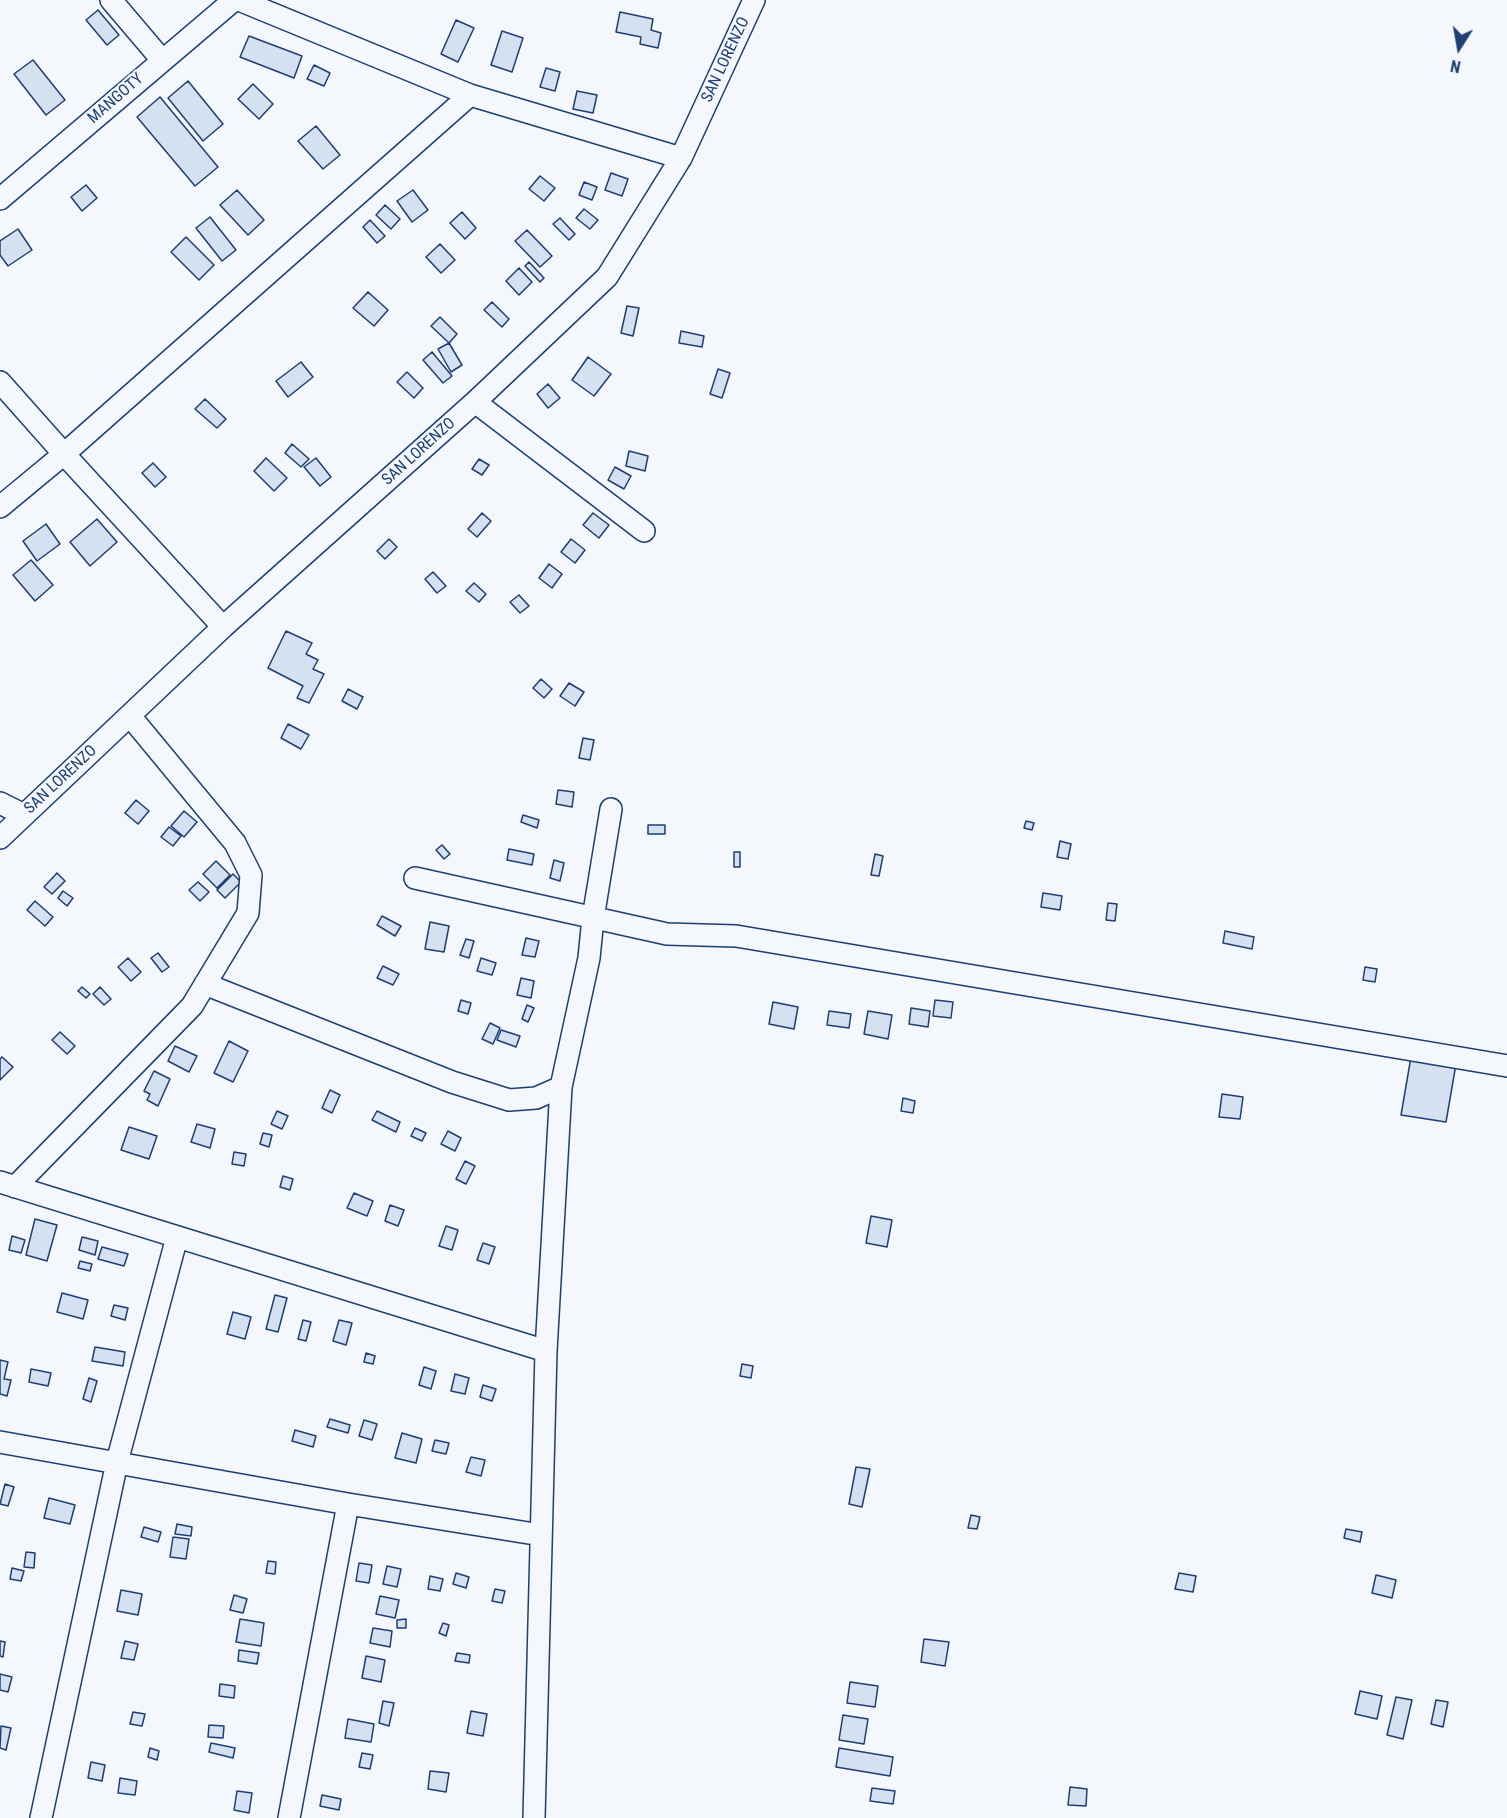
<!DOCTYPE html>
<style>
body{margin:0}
#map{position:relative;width:1507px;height:1818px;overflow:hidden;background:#f4f7fb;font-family:"Roboto Condensed",sans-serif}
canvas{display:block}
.north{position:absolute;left:1429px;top:18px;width:60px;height:60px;-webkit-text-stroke:4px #f4f7fb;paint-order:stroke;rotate:191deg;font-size:16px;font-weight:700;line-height:24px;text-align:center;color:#1d3f73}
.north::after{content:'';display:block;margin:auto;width:21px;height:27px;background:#1d3f73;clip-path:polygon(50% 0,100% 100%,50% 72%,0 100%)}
</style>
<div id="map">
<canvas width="1507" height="1818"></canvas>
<div class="north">N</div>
</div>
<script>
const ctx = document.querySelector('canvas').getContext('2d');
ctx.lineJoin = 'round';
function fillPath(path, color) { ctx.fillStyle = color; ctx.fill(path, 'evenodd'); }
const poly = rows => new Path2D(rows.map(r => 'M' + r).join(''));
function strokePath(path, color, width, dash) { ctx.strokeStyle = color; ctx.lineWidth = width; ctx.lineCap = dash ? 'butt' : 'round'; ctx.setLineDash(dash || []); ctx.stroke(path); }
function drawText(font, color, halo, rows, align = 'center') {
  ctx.font = font + ' "Roboto Condensed",sans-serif'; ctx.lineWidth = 4.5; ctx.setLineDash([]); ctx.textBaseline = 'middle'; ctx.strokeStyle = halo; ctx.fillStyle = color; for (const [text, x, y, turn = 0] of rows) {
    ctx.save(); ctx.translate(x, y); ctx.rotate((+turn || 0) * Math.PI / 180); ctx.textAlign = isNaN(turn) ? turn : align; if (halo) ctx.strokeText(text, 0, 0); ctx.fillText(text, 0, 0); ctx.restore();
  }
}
const building = poly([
 [98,10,119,35,107,45,86,20,98,10],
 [620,12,653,19,651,30,661,33,658,48,640,44,641,37,616,32,620,12],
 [456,20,474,28,458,62,441,54,456,20],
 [502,31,523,38,512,72,491,65,502,31],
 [249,36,302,56,294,78,240,57,249,36],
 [33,60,65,100,46,115,14,74,33,60],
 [314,65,330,73,324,86,307,79,314,65],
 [546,68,560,72,555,91,540,87,546,68],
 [188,81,223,124,203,141,168,98,188,81],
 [253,84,273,104,259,119,238,99,253,84],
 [577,91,597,95,593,113,573,109,577,91],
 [160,97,218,167,195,186,137,117,160,97],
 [316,126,340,155,323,169,298,141,316,126],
 [611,173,628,179,622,196,605,190,611,173],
 [540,176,555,188,544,201,529,189,540,176],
 [584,182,597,187,592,200,579,195,584,182],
 [86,185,97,198,82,211,71,197,86,185],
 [237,190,264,220,248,235,220,205,237,190],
 [413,190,428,210,412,222,397,201,413,190],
 [385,205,400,219,391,229,376,215,385,205],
 [584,209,598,220,590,229,576,218,584,209],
 [462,212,476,228,465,239,450,223,462,212],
 [210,217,236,250,222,261,196,228,210,217],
 [560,218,575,234,569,240,553,224,560,218],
 [370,220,385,236,377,243,363,227,370,220],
 [18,229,32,250,8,266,0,255,0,241,18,229],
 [527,230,552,256,540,267,515,241,527,230],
 [186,237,214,265,199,280,171,252,186,237],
 [440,244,455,260,441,273,426,257,440,244],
 [529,262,544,278,540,282,525,266,529,262],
 [519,268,532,282,519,295,506,281,519,268],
 [368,292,388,310,374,326,353,308,368,292],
 [492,302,509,319,502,327,484,310,492,302],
 [627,306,639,308,633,336,621,333,627,306],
 [440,317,457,334,449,343,431,326,440,317],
 [681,331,704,336,702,347,679,343,681,331],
 [449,343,462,365,451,372,438,349,449,343],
 [432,352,452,376,443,383,423,360,432,352],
 [588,357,611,374,594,396,572,380,588,357],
 [301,362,313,377,288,397,276,381,301,362],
 [718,369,730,373,722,398,710,394,718,369],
 [407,372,423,388,414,398,397,382,407,372],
 [548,384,560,398,548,408,537,394,548,384],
 [205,399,226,419,217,428,195,409,205,399],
 [292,444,309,459,301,467,285,453,292,444],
 [629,451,648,456,645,471,626,466,629,451],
 [266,458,287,478,274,491,254,471,266,458],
 [316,458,331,477,320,486,304,467,316,458],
 [479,459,489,465,482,475,472,469,479,459],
 [153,463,166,477,155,487,142,473,153,463],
 [615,467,631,476,624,489,608,480,615,467],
 [482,513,491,521,477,537,468,529,482,513],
 [593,513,609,525,599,538,583,525,593,513],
 [97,519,117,542,90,566,70,542,97,519],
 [46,524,60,544,37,561,23,541,46,524],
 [389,539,397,547,385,559,377,551,389,539],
 [571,539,585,550,575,563,561,552,571,539],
 [31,560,53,585,35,601,13,575,31,560],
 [549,564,562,574,552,588,539,578,549,564],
 [433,572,446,586,437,593,425,579,433,572],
 [474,583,486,594,479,602,466,591,474,583],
 [519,595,529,606,520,613,510,602,519,595],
 [286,631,312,643,306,654,318,660,313,669,324,674,309,703,297,698,303,686,268,668,286,631],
 [541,679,552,689,544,698,533,688,541,679],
 [569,683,584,692,575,706,560,696,569,683],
 [348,689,363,697,357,709,342,701,348,689],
 [288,724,309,735,301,749,281,738,288,724],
 [583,738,594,740,590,760,579,758,583,738],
 [558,790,574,792,572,807,556,804,558,790],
 [136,800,149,811,138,824,125,813,136,800],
 [184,811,197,822,184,837,171,826,184,811],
 [523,815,539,820,537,828,521,822,523,815],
 [1026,821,1034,823,1032,830,1024,828,1026,821],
 [648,825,665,825,665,834,648,834,648,825],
 [169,827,181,836,173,846,161,837,169,827],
 [1060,841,1071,844,1068,859,1057,857,1060,841],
 [442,845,450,854,444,859,436,850,442,845],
 [509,849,534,854,532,865,507,860,509,849],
 [734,852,740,852,740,867,734,867,734,852],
 [875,854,883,856,879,876,871,875,875,854],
 [554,860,564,863,560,881,550,878,554,860],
 [216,861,230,875,217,888,203,874,216,861],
 [57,873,65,881,52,894,44,887,57,873],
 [233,874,241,882,225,898,217,890,233,874],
 [198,882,209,892,200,901,189,890,198,882],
 [63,891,73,898,67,906,58,898,63,891],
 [1043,893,1062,896,1060,910,1041,907,1043,893],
 [35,901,53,917,45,926,27,910,35,901],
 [1108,903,1117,904,1115,921,1106,920,1108,903],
 [382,916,401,926,395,936,377,925,382,916],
 [430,922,449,926,444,952,425,949,430,922],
 [1225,931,1254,937,1252,949,1223,943,1225,931],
 [526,938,539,941,535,957,522,955,526,938],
 [466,939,474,941,469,958,460,955,466,939],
 [158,953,169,967,162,972,151,958,158,953],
 [128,958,141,972,131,981,118,967,128,958],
 [481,958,496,963,492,975,477,971,481,958],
 [383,966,399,974,393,985,377,978,383,966],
 [1365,967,1377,969,1375,982,1363,980,1365,967],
 [521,978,534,981,531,998,517,995,521,978],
 [82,987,90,994,86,998,78,991,82,987],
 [100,987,111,999,104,1005,93,994,100,987],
 [461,1000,471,1003,468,1014,458,1011,461,1000],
 [935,1000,953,1002,951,1018,933,1016,935,1000],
 [773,1002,798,1007,794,1029,769,1024,773,1002],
 [527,1005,534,1008,528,1022,522,1019,527,1005],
 [911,1008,930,1011,928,1027,909,1024,911,1008],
 [829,1011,851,1014,849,1028,827,1025,829,1011],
 [868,1011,892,1015,888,1039,864,1034,868,1011],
 [490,1023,500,1028,493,1044,482,1039,490,1023],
 [501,1030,520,1036,516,1047,497,1040,501,1030],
 [60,1032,75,1046,67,1054,52,1040,60,1032],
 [229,1041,248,1051,233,1082,214,1073,229,1041],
 [175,1046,197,1056,189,1072,168,1061,175,1046],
 [2,1057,13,1067,0,1080,0,1059,2,1057],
 [1411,1057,1456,1064,1446,1122,1401,1115,1411,1057],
 [154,1071,170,1079,158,1106,147,1100,150,1094,144,1091,154,1071],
 [330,1090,340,1095,332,1113,322,1108,330,1090],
 [1222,1094,1243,1097,1240,1119,1219,1117,1222,1094],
 [903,1098,915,1101,913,1113,901,1111,903,1098],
 [277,1111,288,1116,282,1129,271,1124,277,1111],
 [377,1111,400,1122,396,1132,372,1120,377,1111],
 [197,1124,215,1129,210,1148,191,1142,197,1124],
 [129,1127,157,1136,149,1159,121,1150,129,1127],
 [415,1128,426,1133,422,1141,411,1136,415,1128],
 [448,1131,461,1138,455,1151,441,1144,448,1131],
 [263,1133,272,1135,269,1147,260,1144,263,1133],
 [234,1152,246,1154,244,1166,232,1164,234,1152],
 [465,1161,475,1166,466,1184,456,1179,465,1161],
 [283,1176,293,1179,290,1190,280,1187,283,1176],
 [354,1193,373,1201,367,1216,347,1208,354,1193],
 [390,1205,404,1210,398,1226,385,1221,390,1205],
 [871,1216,892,1220,887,1247,866,1243,871,1216],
 [35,1219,57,1225,47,1261,26,1255,35,1219],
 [446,1226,458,1230,452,1250,439,1246,446,1226],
 [12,1236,25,1240,21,1253,9,1250,12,1236],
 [82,1237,98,1241,95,1255,79,1250,82,1237],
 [483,1243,495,1247,489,1264,477,1260,483,1243],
 [102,1247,128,1254,124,1266,98,1259,102,1247],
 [80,1261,92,1264,90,1271,78,1268,80,1261],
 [62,1293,88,1300,83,1319,57,1312,62,1293],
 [275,1295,287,1298,278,1332,266,1329,275,1295],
 [114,1305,128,1308,125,1320,111,1316,114,1305],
 [233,1312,251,1317,245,1339,227,1334,233,1312],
 [303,1320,311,1322,306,1341,298,1339,303,1320],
 [339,1320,352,1323,346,1345,333,1341,339,1320],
 [95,1347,125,1352,123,1366,92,1361,95,1347],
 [366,1353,375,1356,373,1364,364,1362,366,1353],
 [0,1360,8,1362,4,1379,11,1380,7,1396,0,1394,0,1360],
 [742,1364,753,1366,751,1378,740,1376,742,1364],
 [424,1367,436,1371,431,1389,419,1385,424,1367],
 [31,1369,51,1373,48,1386,29,1382,31,1369],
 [455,1374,469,1378,465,1394,451,1391,455,1374],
 [89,1378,97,1381,91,1402,83,1399,89,1378],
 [483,1385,496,1389,492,1401,480,1397,483,1385],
 [330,1419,350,1425,348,1433,327,1427,330,1419],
 [364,1420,377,1424,372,1440,359,1436,364,1420],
 [295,1430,316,1436,313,1447,292,1441,295,1430],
 [402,1433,422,1439,416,1463,395,1458,402,1433],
 [435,1440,449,1443,446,1454,432,1451,435,1440],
 [471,1457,485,1460,481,1476,466,1472,471,1457],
 [856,1467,870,1469,862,1507,849,1504,856,1467],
 [5,1484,14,1487,8,1506,0,1504,5,1484],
 [49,1498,75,1505,70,1524,44,1518,49,1498],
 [971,1515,980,1517,977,1529,968,1528,971,1515],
 [177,1524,192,1527,191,1536,175,1534,177,1524],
 [144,1527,161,1532,158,1542,141,1537,144,1527],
 [1346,1529,1362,1532,1360,1542,1344,1538,1346,1529],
 [173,1537,189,1539,186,1559,170,1557,173,1537],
 [26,1552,35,1553,34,1568,24,1567,26,1552],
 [268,1561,276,1562,275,1574,266,1573,268,1561],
 [359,1563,372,1565,369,1583,356,1581,359,1563],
 [387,1566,401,1569,397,1587,383,1584,387,1566],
 [12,1568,24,1571,21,1581,10,1579,12,1568],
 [456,1573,469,1577,466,1588,453,1584,456,1573],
 [1179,1573,1196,1576,1193,1592,1175,1589,1179,1573],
 [1376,1575,1396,1580,1392,1598,1372,1593,1376,1575],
 [430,1576,443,1579,440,1591,428,1589,430,1576],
 [495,1589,505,1591,502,1603,492,1601,495,1589],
 [121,1590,142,1594,138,1615,117,1611,121,1590],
 [234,1595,247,1599,243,1613,230,1610,234,1595],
 [380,1596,399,1600,395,1618,376,1614,380,1596],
 [240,1619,264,1623,261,1646,236,1642,240,1619],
 [406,1619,406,1628,397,1628,397,1620,406,1619],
 [443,1623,449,1625,446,1636,439,1633,443,1623],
 [373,1628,392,1631,390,1647,370,1643,373,1628],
 [924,1639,949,1642,945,1666,921,1662,924,1639],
 [0,1641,5,1642,3,1657,0,1656,0,1641],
 [125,1641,138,1644,134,1660,121,1658,125,1641],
 [239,1650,259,1653,257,1664,238,1661,239,1650],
 [457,1653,470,1655,469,1663,455,1661,457,1653],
 [366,1656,385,1660,381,1682,362,1678,366,1656],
 [0,1674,12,1677,8,1692,0,1690,0,1674],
 [850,1682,878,1686,875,1707,847,1703,850,1682],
 [220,1684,235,1686,234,1698,219,1696,220,1684],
 [1360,1691,1382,1696,1377,1719,1355,1714,1360,1691],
 [1396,1697,1412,1700,1403,1739,1387,1735,1396,1697],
 [1436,1700,1448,1702,1443,1727,1431,1724,1436,1700],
 [383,1701,394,1703,389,1726,379,1723,383,1701],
 [471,1711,487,1714,483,1736,467,1733,471,1711],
 [133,1712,145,1714,142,1726,130,1724,133,1712],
 [843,1715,868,1719,864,1744,839,1740,843,1715],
 [348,1719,374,1724,371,1742,345,1738,348,1719],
 [209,1725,224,1726,223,1738,208,1737,209,1725],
 [1,1726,11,1728,6,1750,0,1748,1,1726],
 [211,1743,235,1748,233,1758,209,1752,211,1743],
 [150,1748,159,1751,157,1760,148,1757,150,1748],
 [839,1748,893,1757,890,1776,836,1767,839,1748],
 [362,1753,373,1755,370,1769,359,1767,362,1753],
 [91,1762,105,1765,102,1781,88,1778,91,1762],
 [430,1771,449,1773,446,1792,428,1789,430,1771],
 [120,1778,137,1781,135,1795,118,1793,120,1778],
 [1070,1787,1087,1789,1086,1806,1068,1805,1070,1787],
 [872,1788,895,1791,893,1804,870,1801,872,1788],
 [237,1791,252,1793,249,1813,234,1810,237,1791],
 [322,1795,341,1799,339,1810,320,1806,322,1795]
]);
const minor = poly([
 [111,0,162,60],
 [239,0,470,95,681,158],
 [0,199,234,0],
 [0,382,64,454,223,627],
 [475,402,644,531],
 [0,507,64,454,470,95],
 [0,803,24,815],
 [0,838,223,627,475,402,607,277,681,158,754,0],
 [415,878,667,934,736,936,1507,1066],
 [205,984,452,1082,509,1100,536,1098,561,1087],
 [0,1182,546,1351],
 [15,1187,192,1006,248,913,251,875,235,843,130,716],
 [0,1442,348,1504,541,1535],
 [41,1818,117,1462,177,1237],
 [289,1818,348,1504],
 [534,1818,546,1351,561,1087,589,958,593,918,611,809]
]);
const streetNames = [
 ["SAN LORENZO",726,60,-65],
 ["MANGOTY",116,99,-41],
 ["SAN LORENZO",419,452,-42],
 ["SAN LORENZO",61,780,-43]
];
fillPath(building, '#d5e0f0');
strokePath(building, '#1d3f73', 1.5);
strokePath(minor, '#1d3f73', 24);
strokePath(minor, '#f4f7fb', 21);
drawText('16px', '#1d3f73', '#f4f7fb', streetNames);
</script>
